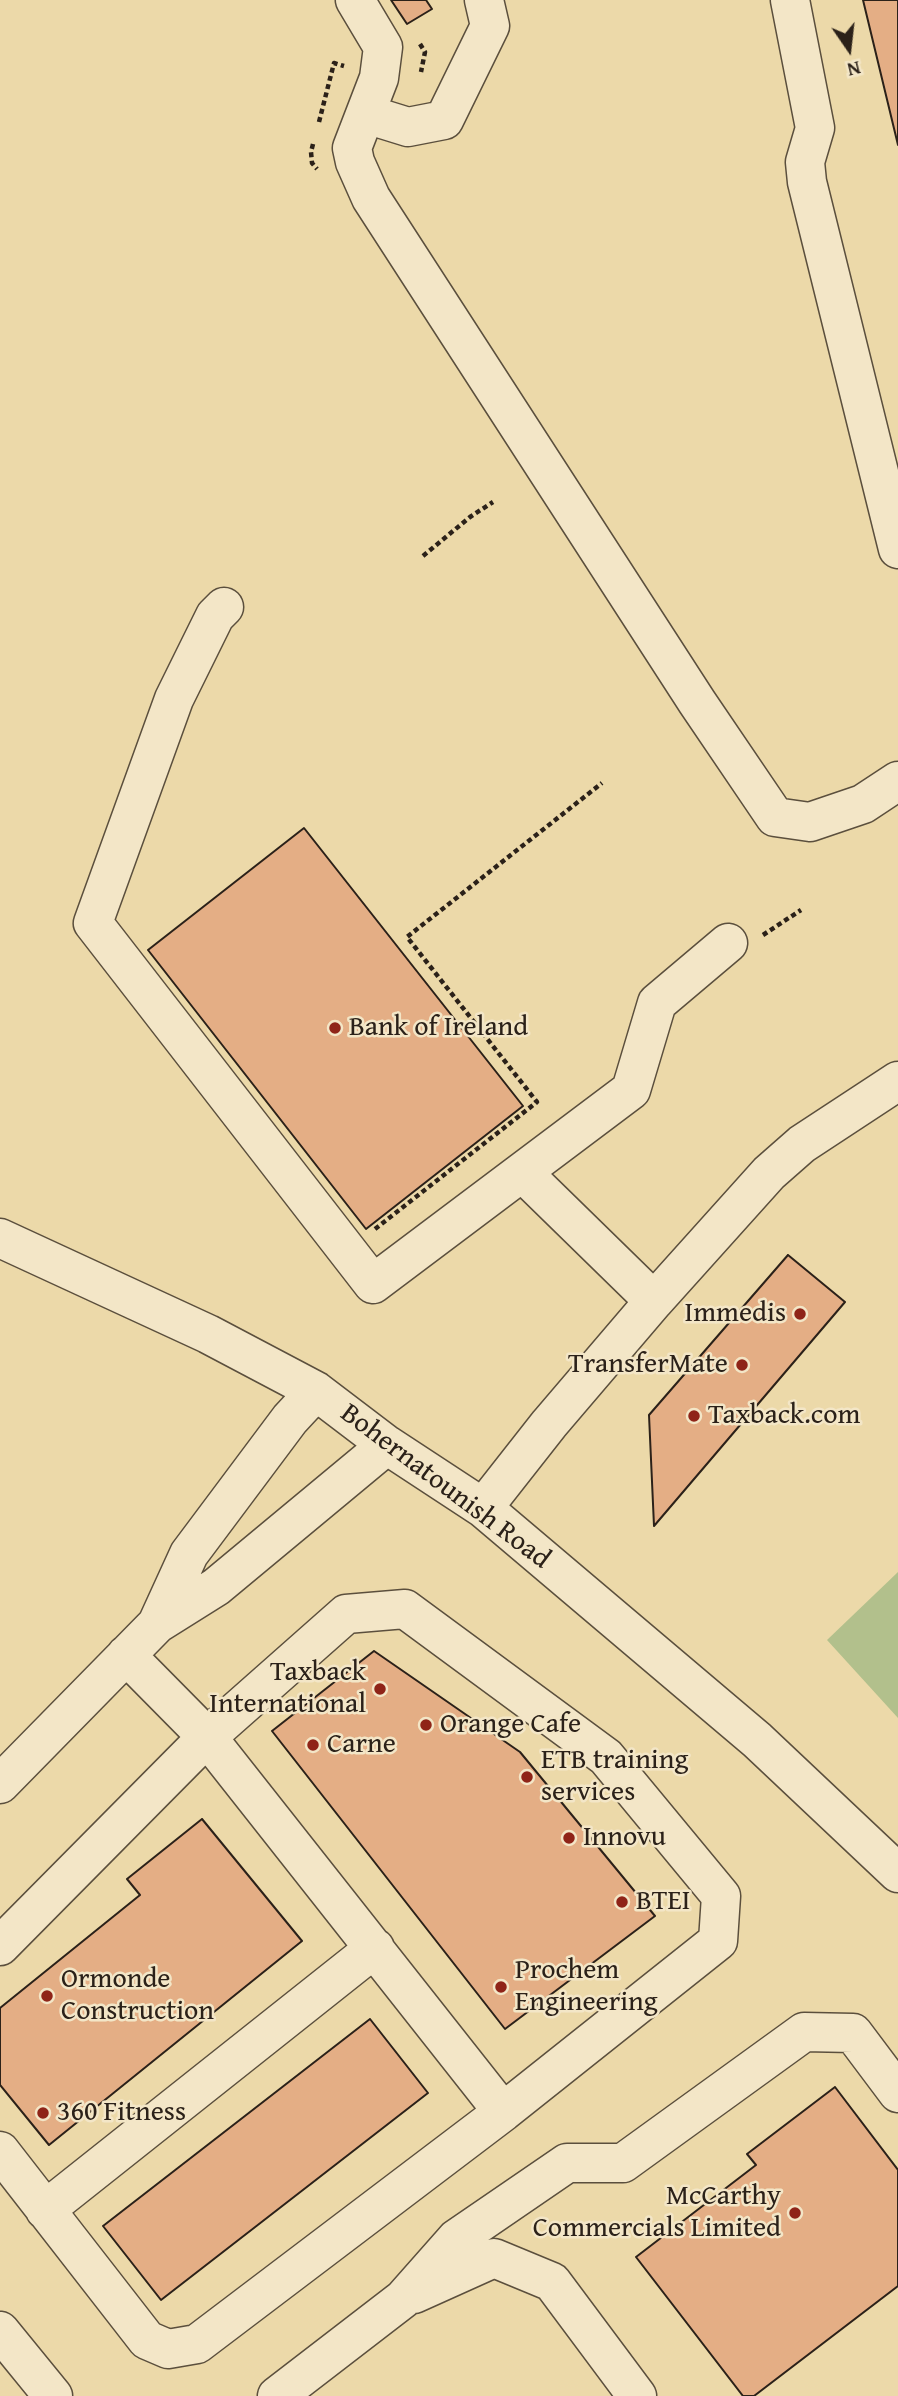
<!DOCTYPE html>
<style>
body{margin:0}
#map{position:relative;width:898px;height:2396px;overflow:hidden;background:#ecd9a9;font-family:"Gentium Book Plus",serif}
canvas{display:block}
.north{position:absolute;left:814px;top:14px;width:70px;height:70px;-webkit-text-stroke:5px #f3e6c7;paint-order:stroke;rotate:166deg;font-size:19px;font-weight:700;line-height:28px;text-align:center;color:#2b2119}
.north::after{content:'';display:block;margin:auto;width:24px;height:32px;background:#2b2119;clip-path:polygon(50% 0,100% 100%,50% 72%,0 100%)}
</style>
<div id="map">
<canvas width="898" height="2396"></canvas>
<div class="north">N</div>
</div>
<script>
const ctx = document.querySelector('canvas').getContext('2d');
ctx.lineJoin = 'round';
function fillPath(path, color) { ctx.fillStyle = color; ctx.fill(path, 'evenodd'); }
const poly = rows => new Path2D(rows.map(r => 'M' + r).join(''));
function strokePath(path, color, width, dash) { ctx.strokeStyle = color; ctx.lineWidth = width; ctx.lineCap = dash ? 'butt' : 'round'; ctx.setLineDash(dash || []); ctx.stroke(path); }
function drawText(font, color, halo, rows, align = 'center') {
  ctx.font = font + ' "Gentium Book Plus",serif'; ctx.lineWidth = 5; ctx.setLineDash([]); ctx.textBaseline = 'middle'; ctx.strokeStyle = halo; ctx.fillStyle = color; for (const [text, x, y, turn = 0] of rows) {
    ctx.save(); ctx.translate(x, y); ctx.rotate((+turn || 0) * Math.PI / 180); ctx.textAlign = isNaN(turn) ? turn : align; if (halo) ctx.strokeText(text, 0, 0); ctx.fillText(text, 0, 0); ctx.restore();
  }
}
const green = poly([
 [898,1572,898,1718,827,1640]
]);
const building = poly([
 [391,0,426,0,432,9,407,24,391,0],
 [863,0,898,0,898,145,863,0],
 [304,828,523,1106,366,1229,148,950,304,828],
 [788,1255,845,1302,654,1526,649,1415,788,1255],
 [374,1651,520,1752,655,1916,505,2029,272,1731,374,1651],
 [202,1819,302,1941,49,2145,0,2085,0,2008,140,1895,127,1879,202,1819],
 [370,2019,428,2093,161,2300,103,2226,370,2019],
 [835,2087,898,2170,898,2286,754,2396,743,2396,636,2257,756,2165,747,2154,835,2087]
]);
const path = poly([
 [420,44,425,52,421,72],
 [319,122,334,63,344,66],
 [313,144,311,152,312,163,317,169],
 [423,556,470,517,493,502],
 [763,935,801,910],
 [375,1229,537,1102,407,937,602,783]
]);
const minor = poly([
 [355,0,383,47,379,78,352,148,355,162,371,198,697,702,775,817,810,822,863,804,898,781],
 [790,0,815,128,805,162,807,182,898,549],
 [366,114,408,127,444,120,490,26,484,0],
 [224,607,215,616,174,699,93,923,373,1284,631,1090,657,1003,728,943],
 [522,1172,654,1301],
 [0,1238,208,1334,316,1391,387,1445,483,1508,757,1740,898,1873],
 [483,1508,549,1424,654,1301,769,1173,802,1144,898,1081],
 [157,1624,189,1554,290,1419,316,1391],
 [126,1655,207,1737,503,2112],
 [0,1784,157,1624,216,1587,387,1445],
 [0,1946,207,1737,346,1614,405,1609,606,1757,721,1896,718,1941,503,2112,197,2344,168,2349,147,2340,0,2151],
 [45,2210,375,1948],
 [414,2294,494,2258,552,2282,637,2396],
 [0,2331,53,2396],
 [277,2396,403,2299,456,2239,567,2163,623,2163,804,2032,853,2033,898,2093]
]);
const markers = [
 [335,1028,7,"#8f2418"],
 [800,1314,7,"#8f2418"],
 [742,1365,7,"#8f2418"],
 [694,1416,7,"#8f2418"],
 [380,1689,7,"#8f2418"],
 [426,1725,7,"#8f2418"],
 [313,1745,7,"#8f2418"],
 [527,1777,7,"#8f2418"],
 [569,1838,7,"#8f2418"],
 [622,1902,7,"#8f2418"],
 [501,1987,7,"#8f2418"],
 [47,1996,7,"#8f2418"],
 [43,2113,7,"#8f2418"],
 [795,2213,7,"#8f2418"]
];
const poiNames = [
 ["Bank of Ireland",349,1028],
 ["Immedis",786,1314,"right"],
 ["TransferMate",728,1365,"right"],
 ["Taxback.com",708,1416],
 ["Taxback",366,1673,"right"],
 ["International",366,1705,"right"],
 ["Orange Cafe",440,1725],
 ["Carne",327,1745],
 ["ETB training",541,1761],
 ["services",541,1793],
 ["Innovu",583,1838],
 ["BTEI",636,1902],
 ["Prochem",515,1971],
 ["Engineering",515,2003],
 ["Ormonde",61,1980],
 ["Construction",61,2012],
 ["360 Fitness",57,2113],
 ["McCarthy",781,2197,"right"],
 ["Commercials Limited",781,2229,"right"]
];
const streetNames = [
 ["Bohernatounish Road",445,1487,37]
];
fillPath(green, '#b2c08c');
fillPath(building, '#e4ae85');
strokePath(building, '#2b2119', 2);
strokePath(minor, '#5b4f3d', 41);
strokePath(path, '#2b2119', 4.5, [5, 3.5]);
strokePath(minor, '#f3e6c7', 38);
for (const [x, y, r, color] of markers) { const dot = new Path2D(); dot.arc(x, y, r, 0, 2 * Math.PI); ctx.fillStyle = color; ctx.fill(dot); strokePath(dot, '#f3e6c7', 2.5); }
drawText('28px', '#2b2119', '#f3e6c7', poiNames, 'left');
drawText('28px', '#2b2119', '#f3e6c7', streetNames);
</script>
